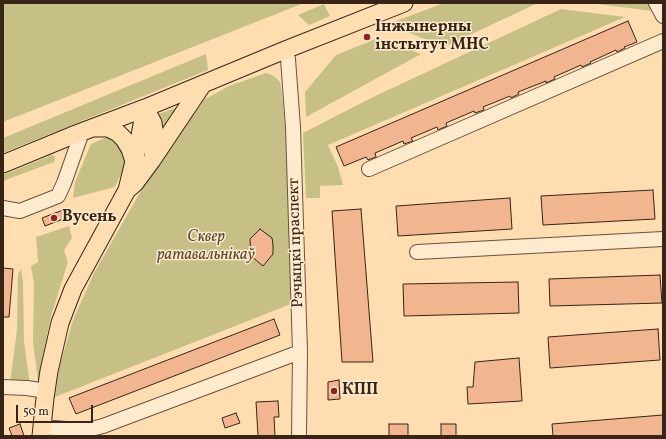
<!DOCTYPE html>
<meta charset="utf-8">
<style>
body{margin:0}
#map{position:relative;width:666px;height:439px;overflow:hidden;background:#fedeb0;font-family:Vollkorn,serif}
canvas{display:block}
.frame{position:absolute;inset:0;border:4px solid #392418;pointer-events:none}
.scale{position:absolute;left:16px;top:405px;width:77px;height:18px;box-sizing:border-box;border:2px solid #392418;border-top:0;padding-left:5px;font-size:12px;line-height:14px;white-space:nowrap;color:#392418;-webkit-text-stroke:3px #feeacc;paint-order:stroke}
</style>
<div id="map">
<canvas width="666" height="439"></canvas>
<div class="frame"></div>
<div class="scale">50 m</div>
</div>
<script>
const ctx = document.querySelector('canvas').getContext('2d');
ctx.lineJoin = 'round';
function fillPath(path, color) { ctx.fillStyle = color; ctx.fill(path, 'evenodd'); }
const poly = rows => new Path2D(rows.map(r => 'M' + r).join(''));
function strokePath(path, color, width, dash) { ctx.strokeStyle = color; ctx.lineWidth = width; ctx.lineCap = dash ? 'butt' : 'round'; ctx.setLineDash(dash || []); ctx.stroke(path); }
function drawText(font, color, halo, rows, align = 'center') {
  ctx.font = font + ' Vollkorn,serif'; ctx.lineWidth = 3; ctx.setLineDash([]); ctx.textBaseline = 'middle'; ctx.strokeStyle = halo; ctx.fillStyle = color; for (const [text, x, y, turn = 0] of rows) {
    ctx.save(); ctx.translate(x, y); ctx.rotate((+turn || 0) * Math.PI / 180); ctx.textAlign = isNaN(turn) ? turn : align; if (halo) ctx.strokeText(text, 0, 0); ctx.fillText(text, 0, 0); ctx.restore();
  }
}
const green = poly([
 [3,3,304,3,3,122],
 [444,3,538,3,444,47,388,24],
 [590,3,648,3,652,11],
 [324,4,330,16,309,25,298,15],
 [561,9,625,17,328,145,338,167,343,185,320,186,320,198,306,198,303,133,371,98],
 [378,38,421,54,306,117,305,92,336,55],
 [206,54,208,70,3,153,3,138],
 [266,73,274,76,280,82,282,92,288,163,291,304,55,397,59,368,73,320,94,273,150,175,205,99,229,86],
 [182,105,164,130,161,122,154,116],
 [107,137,121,144,127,161,115,187,73,198,75,182,91,144],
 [52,155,54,156,55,158,54,162,3,181,3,175],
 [69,226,72,238,64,250,68,262,51,316,38,381,33,342,34,283,31,266,38,262,36,237],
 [21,269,23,282,24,341,30,384,10,383,17,330,18,274]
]);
const building = poly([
 [628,21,637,42,624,47,625,48,617,52,616,50,590,62,591,63,582,67,581,65,554,77,555,79,546,83,546,81,518,92,519,94,511,98,510,96,483,107,484,110,475,113,474,111,446,123,447,126,438,130,437,127,411,138,413,141,404,144,403,141,375,153,376,157,368,160,366,157,344,166,336,147,628,21],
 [653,190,655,219,543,225,541,196,653,190],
 [510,198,512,229,398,236,396,206,510,198],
 [361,209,373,362,342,362,332,211,361,209],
 [63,210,66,218,45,226,42,218,63,210],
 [260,229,272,238,273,245,273,254,263,266,251,256,250,239,260,229],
 [3,268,13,269,9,317,3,317,3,268],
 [660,275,662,303,550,306,549,279,660,275],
 [518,282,519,313,404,316,403,284,518,282],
 [274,319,280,335,76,414,69,398,274,319],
 [658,329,660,360,550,368,548,337,658,329],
 [519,358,522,401,468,404,467,387,473,387,475,362,519,358],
 [339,380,340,399,328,400,328,382,339,380],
 [278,401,279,417,274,417,275,436,258,436,256,402,278,401],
 [236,413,240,423,225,428,222,418,236,413],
 [663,415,663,436,553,436,552,424,663,415],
 [20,424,24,436,12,436,9,428,20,424],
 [389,424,408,424,408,436,389,436,389,424],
 [441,424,456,424,456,436,441,436,441,424]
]);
const minor = poly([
 [656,3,663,16],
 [285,50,288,59,293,127,300,352,299,436],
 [369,169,663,41],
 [3,208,20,211,58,196,64,183,82,132],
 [417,252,663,239],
 [3,387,27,388,46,391],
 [42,427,78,430,91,429,103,426,300,352]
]);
const major = poly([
 [145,108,153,123,155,137,153,158],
 [94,128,108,128,118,133,124,139,130,149,134,161],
 [3,164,71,136,145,108,285,50,404,3],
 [127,190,139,141,145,108],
 [41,436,45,398,49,371,60,323,73,289,127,190,135,183,152,160,203,84]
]);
const markers = [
 [367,37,4,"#8f2418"],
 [54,218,4,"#8f2418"],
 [334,391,4,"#8f2418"]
];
const poiNames = [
 ["Інжынерны",375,28],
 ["інстытут МНС",375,46],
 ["Вусень",62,218],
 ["КПП",342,391]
];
const parkNames = [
 ["Сквер",206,238],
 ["ратавальнікаў",206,256]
];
const streetNames = [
 ["Рэчыцкі праспект",297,243,-92]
];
fillPath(green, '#c6c087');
fillPath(building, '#f1b58f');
strokePath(building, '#392418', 1);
strokePath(minor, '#6a523e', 16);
strokePath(major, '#392418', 19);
strokePath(minor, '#feeacc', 14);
strokePath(major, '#fedeb0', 17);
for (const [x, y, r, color] of markers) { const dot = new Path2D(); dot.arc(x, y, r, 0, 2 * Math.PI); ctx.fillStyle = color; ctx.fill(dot); strokePath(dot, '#feeacc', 1.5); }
drawText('bold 16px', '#392418', '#feeacc', poiNames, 'left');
drawText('italic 16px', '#5c4b34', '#feeacc', parkNames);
drawText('16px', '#392418', '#feeacc', streetNames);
</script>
